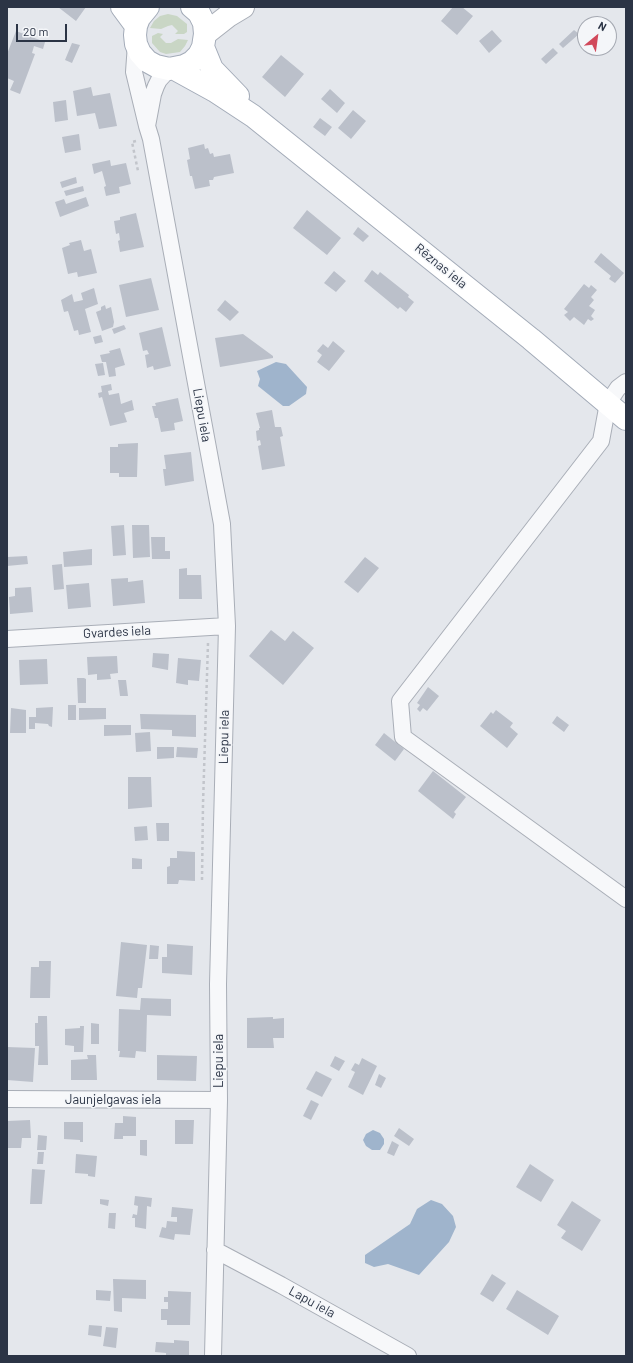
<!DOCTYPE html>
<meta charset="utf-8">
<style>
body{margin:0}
#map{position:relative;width:633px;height:1363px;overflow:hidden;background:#e4e7ec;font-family:Barlow,sans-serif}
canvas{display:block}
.frame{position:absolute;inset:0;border:8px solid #2b3445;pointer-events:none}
.north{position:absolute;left:577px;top:16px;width:40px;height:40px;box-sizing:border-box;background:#f4f6f9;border:1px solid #a4a8b1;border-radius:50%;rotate:29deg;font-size:11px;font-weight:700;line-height:16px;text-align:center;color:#2b3445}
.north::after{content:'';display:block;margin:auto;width:14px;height:18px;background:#d1495b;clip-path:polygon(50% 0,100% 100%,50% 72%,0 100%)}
.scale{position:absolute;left:16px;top:24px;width:51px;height:18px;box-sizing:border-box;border:2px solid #2b3445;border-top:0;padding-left:5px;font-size:12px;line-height:14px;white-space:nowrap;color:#2b3445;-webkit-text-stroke:3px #f4f6f9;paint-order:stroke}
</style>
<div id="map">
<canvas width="633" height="1363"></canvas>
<div class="frame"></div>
<div class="north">N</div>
<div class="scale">20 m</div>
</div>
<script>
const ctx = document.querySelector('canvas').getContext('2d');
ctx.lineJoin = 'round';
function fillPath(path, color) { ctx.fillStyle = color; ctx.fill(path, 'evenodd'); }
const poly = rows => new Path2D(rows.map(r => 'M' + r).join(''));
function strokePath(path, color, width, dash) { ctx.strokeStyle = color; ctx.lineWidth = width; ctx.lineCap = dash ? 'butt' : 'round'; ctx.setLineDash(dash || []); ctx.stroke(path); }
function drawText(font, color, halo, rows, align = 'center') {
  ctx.font = font + ' Barlow,sans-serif'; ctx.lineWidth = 3; ctx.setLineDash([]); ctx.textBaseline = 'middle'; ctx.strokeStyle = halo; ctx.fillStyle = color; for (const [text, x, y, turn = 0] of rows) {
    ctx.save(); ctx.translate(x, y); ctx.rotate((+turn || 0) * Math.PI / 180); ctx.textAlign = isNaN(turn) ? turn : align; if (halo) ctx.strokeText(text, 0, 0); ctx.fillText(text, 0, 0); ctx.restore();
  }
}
const green = poly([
 [168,14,177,16,187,24,187,32,184,34,175,34,178,31,172,25,168,26,161,29,150,28,154,21,160,16],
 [158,33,163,34,160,37,166,43,171,43,178,39,188,40,185,46,180,52,166,54,160,52,152,43,152,36]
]);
const water = poly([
 [276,362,286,364,307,387,306,394,289,406,283,406,258,386,260,379,257,371],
 [373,1130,380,1133,384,1139,384,1144,380,1150,372,1150,366,1146,363,1140,366,1134],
 [431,1200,442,1204,453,1216,456,1227,449,1242,419,1275,388,1264,374,1267,365,1263,365,1255,410,1224,417,1209]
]);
const building = poly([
 [58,7,86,7,76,21],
 [453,7,462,7,473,16,457,35,441,21],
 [492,30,502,41,489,53,479,41],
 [574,30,579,34,563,48,559,44],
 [16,31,45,42,43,49,34,46,32,53,35,54,20,94,10,90,14,81,7,78,7,54],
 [72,43,80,45,72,63,65,60],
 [553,48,558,53,546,64,541,59],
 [281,55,304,74,285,97,262,77],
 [91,87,93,96,110,93,117,126,99,129,95,113,77,116,73,91],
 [330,89,345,103,337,113,321,99],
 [66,100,68,120,55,122,53,102],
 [353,110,366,121,351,139,338,128],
 [320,118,332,127,325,136,313,127],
 [79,134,81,150,65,153,62,137],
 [204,144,205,149,208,148,210,154,213,153,214,157,230,154,234,173,214,177,213,180,209,180,210,186,195,189,192,176,190,176,187,160,190,159,188,148],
 [110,160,111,166,126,163,131,184,119,187,120,193,106,196,104,187,106,186,102,171,94,174,92,164],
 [76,177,77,183,62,188,60,182],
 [83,186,84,191,66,196,64,191],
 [86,197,89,206,60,217,55,202,64,199,66,204],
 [307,210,341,238,327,255,293,228],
 [136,213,144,247,120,252,118,241,120,240,119,233,116,234,114,221,120,220,120,217],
 [358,227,369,236,363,242,353,234],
 [81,240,84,251,91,249,97,273,78,277,77,272,68,274,62,248,70,245,69,243],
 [601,253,624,273,615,283,609,279,611,276,594,262],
 [372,270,378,275,380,272,409,295,408,297,414,302,406,312,400,307,398,309,364,281],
 [334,271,346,281,336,292,324,283],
 [151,278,159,310,126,317,119,285],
 [584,284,589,288,591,285,597,290,591,297,594,300,589,306,595,310,591,316,594,319,591,321,588,319,584,325,574,317,570,321,564,315,568,312,564,309],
 [94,288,98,304,85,309,91,332,79,335,78,330,74,331,68,311,64,312,61,300,72,294,74,302,83,300,81,293],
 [225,300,239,312,230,321,217,310],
 [105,305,106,309,111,307,114,322,113,327,102,331,96,312,101,310,101,307],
 [124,325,126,329,114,334,112,329],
 [162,327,171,366,154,370,153,366,147,368,145,355,149,354,147,350,143,351,139,333],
 [243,334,273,356,273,358,220,367,215,338],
 [101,335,103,342,95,344,93,337],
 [333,341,345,351,329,371,317,362,322,355,317,351,323,344,328,348],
 [120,348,125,365,115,368,116,376,109,377,106,362,102,362,100,355,110,353,109,351],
 [103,363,105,375,98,376,95,364],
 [111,384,112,390,108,391,109,395,119,393,121,404,132,400,134,410,124,413,127,422,110,426,102,397,99,398,98,393,102,392,101,386],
 [178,398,183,421,174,423,175,430,161,432,158,418,155,418,152,406,156,406,155,403],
 [272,410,275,427,281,427,283,436,280,437,285,466,262,470,258,446,261,445,260,440,257,441,256,431,259,430,259,428,260,428,256,413],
 [138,443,137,477,119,477,119,473,110,473,110,447,118,447,118,444],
 [191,452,194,481,165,486,163,469,166,469,164,455],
 [124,525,126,555,113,556,111,526],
 [132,525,149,525,150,557,133,558],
 [151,537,165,537,165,551,170,551,170,559,152,559],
 [92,549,92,565,64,567,63,552],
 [27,556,28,564,7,566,7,557],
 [365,557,379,568,358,593,344,582],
 [62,564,64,589,54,590,52,565],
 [187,568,187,575,201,575,202,599,179,599,179,569],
 [128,578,128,582,143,580,145,603,113,606,111,579],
 [89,583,91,607,68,609,66,585],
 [31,587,33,612,10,614,9,597,15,596,15,588],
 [271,630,285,641,293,631,314,648,283,685,249,656],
 [153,653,169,654,168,670,152,667],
 [117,656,118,673,110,674,111,679,97,680,97,674,88,675,87,657],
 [178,658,201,660,199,681,188,680,188,685,176,683],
 [47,659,48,684,20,685,19,660],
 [77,678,84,678,86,679,86,703,78,703],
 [118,680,126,680,128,696,120,696],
 [428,687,439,696,427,711,423,708,420,712,417,709,420,705,417,703],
 [68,705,76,705,76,720,68,720],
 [53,707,52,727,49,726,48,724,35,723,35,729,29,729,29,717,36,717,36,708],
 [11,708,26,710,26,733,10,733],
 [79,708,106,708,106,719,79,720],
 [496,710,513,723,510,727,518,734,507,748,480,726,491,712,493,714],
 [140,714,196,715,196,737,172,736,172,730,141,729],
 [557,716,569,725,564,732,552,723],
 [104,725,131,725,131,735,104,736],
 [150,732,151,751,136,752,135,733],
 [384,733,404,749,395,761,375,745],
 [157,747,174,747,174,758,157,759],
 [177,747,198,748,197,758,176,757],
 [433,771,466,797,454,812,456,814,453,819,418,791],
 [128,777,151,777,152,807,128,809],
 [156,823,169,823,169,841,157,841],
 [147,826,148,840,135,841,134,827],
 [177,851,195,852,195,881,179,880,178,884,167,884,167,867,170,866,170,858,177,858],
 [132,858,142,859,142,869,132,869],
 [121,942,147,945,142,988,138,988,137,998,116,996],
 [167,944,193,946,192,975,162,973,162,957,167,957],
 [150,945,159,946,158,959,149,959],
 [39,961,51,961,50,998,30,998,31,967,39,967],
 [141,998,171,999,171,1016,147,1015,146,1052,136,1051,135,1058,119,1057,120,1051,118,1051,119,1009,140,1010],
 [38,1016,47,1016,48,1065,38,1065,39,1046,35,1046,35,1023,38,1023],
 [273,1017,273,1019,284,1018,284,1038,273,1038,274,1048,247,1048,247,1018],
 [91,1023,99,1024,99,1044,91,1044],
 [80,1026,84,1026,83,1052,74,1052,74,1046,65,1045,65,1029,80,1028],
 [7,1047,35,1048,33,1082,7,1080],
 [87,1055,96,1055,97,1080,71,1080,71,1060,88,1059],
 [157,1055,197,1056,196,1081,157,1080],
 [335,1056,345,1061,339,1071,330,1066],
 [362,1058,377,1066,363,1095,348,1087,355,1072,351,1070,355,1063,359,1065],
 [316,1071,332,1079,322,1097,306,1089],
 [379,1074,386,1078,381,1088,375,1085],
 [311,1100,319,1104,311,1120,303,1116],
 [123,1116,136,1117,136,1136,123,1136,123,1139,114,1139,115,1123,123,1123],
 [30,1120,31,1138,22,1138,21,1148,7,1148,7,1121],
 [175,1120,194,1120,193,1144,175,1144],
 [64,1122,83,1122,83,1142,80,1142,80,1140,64,1139],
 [399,1128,414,1139,409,1146,394,1136],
 [38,1135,47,1136,46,1150,37,1150],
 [140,1140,147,1140,147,1156,140,1155],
 [392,1141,399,1145,394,1156,387,1153],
 [38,1152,44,1152,43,1164,37,1164],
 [76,1154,97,1156,95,1177,88,1176,88,1174,75,1173],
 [530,1164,554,1180,541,1202,516,1187],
 [32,1169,45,1170,42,1204,30,1204],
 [135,1196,152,1198,151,1207,147,1206,146,1229,135,1227,135,1218,132,1218,133,1214,137,1215,138,1206,134,1205],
 [100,1199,109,1200,108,1206,100,1204],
 [572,1201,601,1220,582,1251,561,1238,566,1231,557,1225],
 [172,1207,193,1209,190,1235,175,1234,174,1240,159,1237,162,1227,166,1228,167,1221,177,1222,177,1217,171,1217],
 [109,1213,116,1213,115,1229,108,1228],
 [492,1274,506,1283,493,1302,480,1294],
 [113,1279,146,1280,146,1299,122,1298,122,1312,114,1311],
 [96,1290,111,1291,110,1301,96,1300],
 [517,1290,559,1316,548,1335,506,1309],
 [168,1291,191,1292,190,1325,167,1325,167,1320,161,1320,161,1309,168,1309,168,1302,164,1302,164,1297,168,1297],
 [89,1325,102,1326,101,1337,88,1335],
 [106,1327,118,1328,116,1348,103,1346],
 [174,1340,189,1341,189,1356,166,1356,166,1353,155,1352,156,1342,174,1343]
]);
const path = poly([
 [136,141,132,142,138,171],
 [202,880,203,804,208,643]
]);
const minor = poly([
 [136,44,134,72,147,126,153,94,156,86,159,80,169,69],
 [147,126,151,139,222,524,227,626,218,984,219,1100,213,1356],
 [626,382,618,388,608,403,601,441,400,701,403,737,626,899],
 [7,639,227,626],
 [7,1099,219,1100],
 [215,1250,281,1285,408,1356]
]);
const secondary = poly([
 [205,34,228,16,243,7]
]);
const primary = poly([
 [122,7,136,26],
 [148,7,139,18,136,26,135,35,136,44,140,53,147,61,156,66,169,69,184,66,192,62,199,55,203,47,205,34,204,23,199,13,192,7],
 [203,47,212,69,238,96],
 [175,69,215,91,253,116,531,339,626,419]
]);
const streetNames = [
 ["Rēznas iela",441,266,39],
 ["Liepu iela",202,415,80],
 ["Gvardes iela",117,632,-3],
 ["Liepu iela",224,737,-89],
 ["Liepu iela",219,1061,-90],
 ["Jaunjelgavas iela",113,1100],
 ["Lapu iela",312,1302,29]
];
fillPath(green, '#c9d6c5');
fillPath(water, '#9fb4cc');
fillPath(building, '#bbc0ca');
strokePath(minor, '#a9aeb7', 18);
strokePath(secondary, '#a9aeb7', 24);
strokePath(primary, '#a3abb8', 24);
strokePath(path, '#c2c5cb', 2.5, [3, 3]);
strokePath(minor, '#f7f8fa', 16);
strokePath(secondary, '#fff', 22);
strokePath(primary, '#fff', 22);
drawText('13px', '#2b3445', '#f4f6f9', streetNames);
</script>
